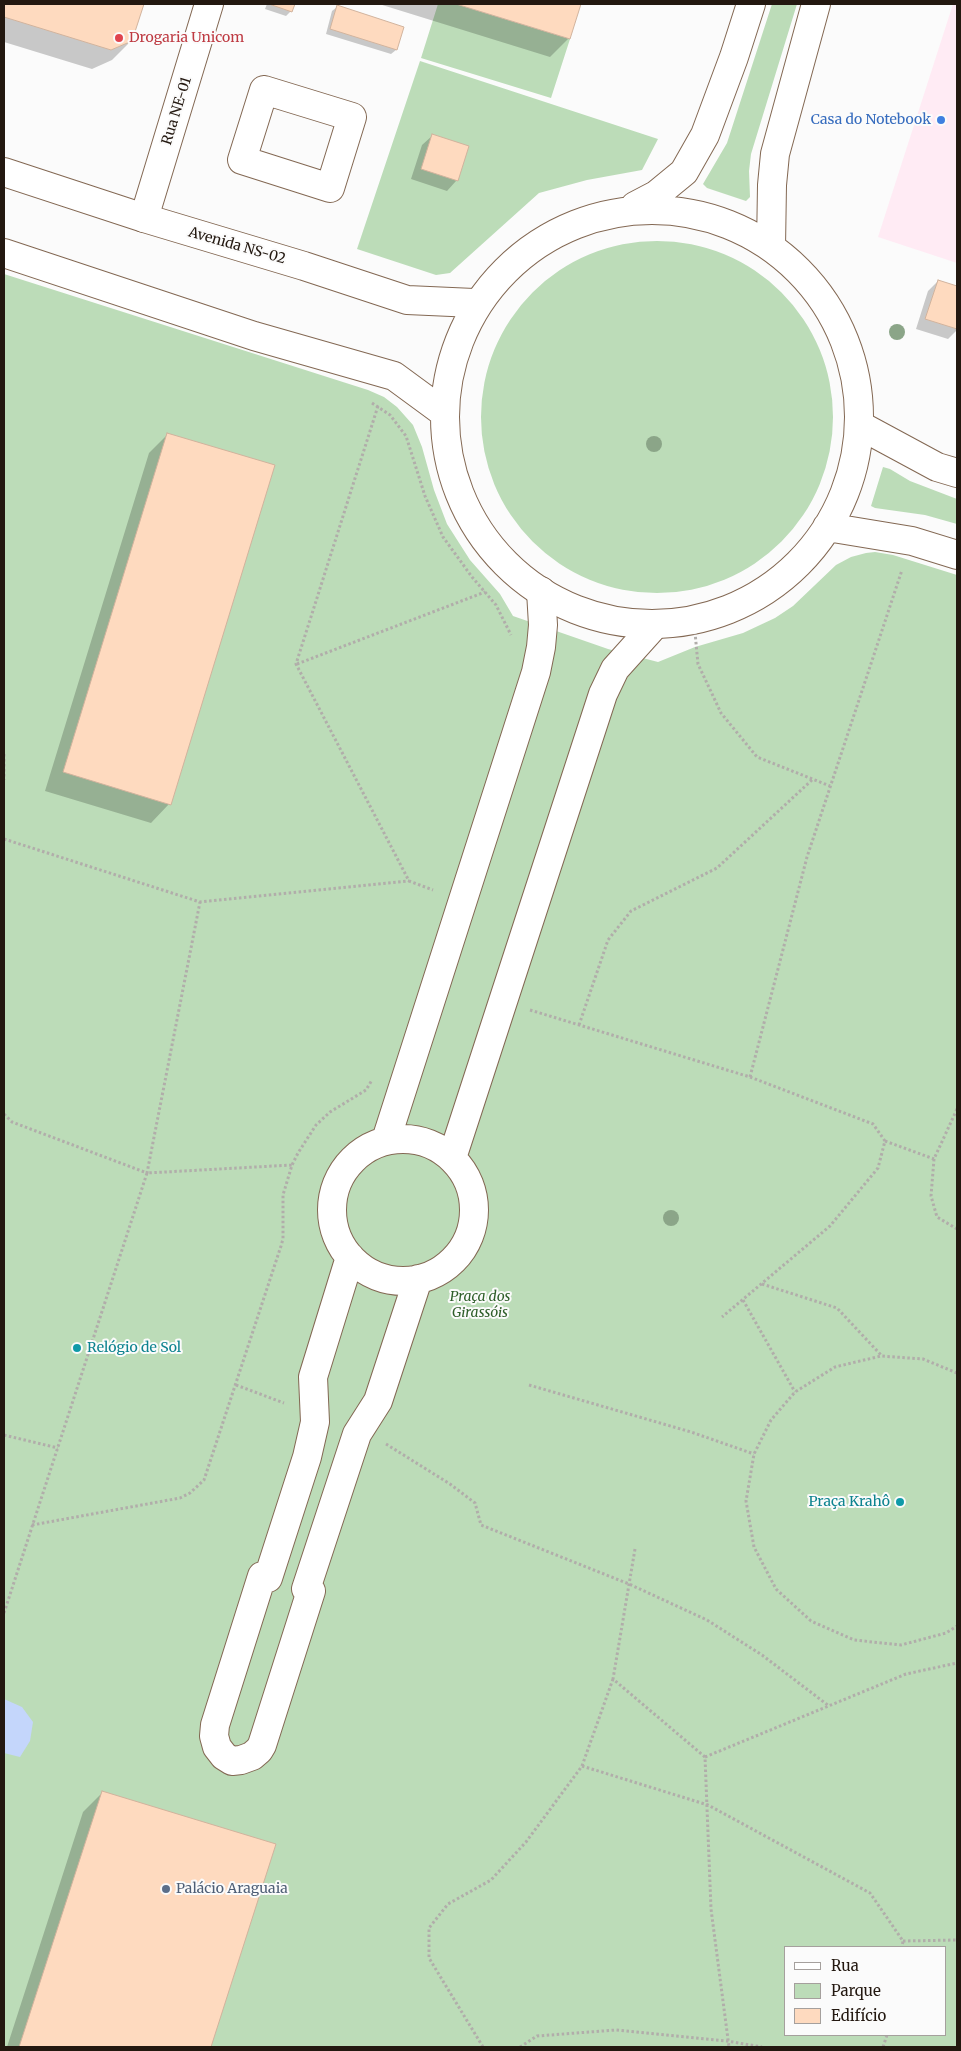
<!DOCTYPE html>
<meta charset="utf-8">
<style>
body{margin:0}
#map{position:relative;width:961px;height:2051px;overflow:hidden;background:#fbfbfb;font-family:Merriweather,serif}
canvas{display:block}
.frame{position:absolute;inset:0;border:5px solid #231810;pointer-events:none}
.legend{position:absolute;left:784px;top:1946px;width:162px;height:90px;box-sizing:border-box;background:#fbfbfb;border:1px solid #a5a09d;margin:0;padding:6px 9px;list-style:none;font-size:15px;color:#231810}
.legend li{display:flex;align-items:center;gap:10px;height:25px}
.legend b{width:25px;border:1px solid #a5a09d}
</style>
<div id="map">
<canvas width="961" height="2051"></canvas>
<div class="frame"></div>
<ul class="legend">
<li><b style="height:6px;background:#fff"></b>Rua</li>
<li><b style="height:14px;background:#bcdcb8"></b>Parque</li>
<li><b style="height:14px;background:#fedabf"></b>Edifício</li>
</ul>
</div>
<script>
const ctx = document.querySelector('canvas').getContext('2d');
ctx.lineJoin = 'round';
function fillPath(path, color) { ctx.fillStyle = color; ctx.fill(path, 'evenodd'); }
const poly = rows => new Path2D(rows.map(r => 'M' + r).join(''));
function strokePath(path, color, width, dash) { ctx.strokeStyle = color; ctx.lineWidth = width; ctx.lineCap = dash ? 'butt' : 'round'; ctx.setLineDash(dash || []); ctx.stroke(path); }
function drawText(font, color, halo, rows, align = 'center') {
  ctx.font = font + ' Merriweather,serif'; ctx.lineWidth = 4; ctx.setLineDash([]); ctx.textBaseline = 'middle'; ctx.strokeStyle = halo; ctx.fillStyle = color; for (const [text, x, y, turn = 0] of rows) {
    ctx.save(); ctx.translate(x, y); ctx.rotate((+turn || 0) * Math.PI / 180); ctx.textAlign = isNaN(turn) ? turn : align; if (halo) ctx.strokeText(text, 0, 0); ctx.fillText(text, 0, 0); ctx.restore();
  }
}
const commercial = poly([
 [953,4,957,4,957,263,878,237]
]);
const green = poly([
 [438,4,456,4,570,39,551,98,421,58],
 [772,4,797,4,751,154,749,171,750,197,746,201,707,188,703,184,727,143],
 [420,61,658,139,642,170,587,180,539,193,450,273,436,275,357,249],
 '481 417a176 176 0 1 1 352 0a176 176 0 1 1-352 0Z',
 [4,274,368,390,384,397,397,407,413,425,422,447,434,490,447,524,470,560,500,594,513,616,608,649,658,662,695,647,743,633,775,618,793,606,836,565,851,557,866,553,875,552,893,555,957,575,957,2047,4,2047],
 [785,1947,945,1947,945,2035,785,2035],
 [883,467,890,469,910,481,957,499,957,524,925,515,875,508,871,506]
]);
const water = poly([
 [4,1699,22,1707,33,1722,30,1741,20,1757,4,1753]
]);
const shadow = poly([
 [4,4,142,4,131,41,112,60,92,69,4,42],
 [267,4,293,4,291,11,286,16,265,9],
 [379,4,579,4,569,38,550,57],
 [337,7,403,27,396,50,391,54,326,34,332,11],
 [432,136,467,147,456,181,447,191,411,179,422,145],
 [938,281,957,287,957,330,948,339,916,329,928,291],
 [168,434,169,804,151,823,45,791,149,453],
 [102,1793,275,1845,210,2047,7,2047,83,1812]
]);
const building = poly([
 [4,4,144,4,132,41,111,50,4,17,4,4],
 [269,4,295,4,292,12,269,4],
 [456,4,581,4,570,39,456,4],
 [337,5,404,27,397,50,330,29,337,5],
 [432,134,469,146,458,181,421,169,432,134],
 [938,280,957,286,957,329,925,319,938,280],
 [167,433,275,465,171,805,63,772,167,433],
 [102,1791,276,1844,211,2047,19,2047,102,1791]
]);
const path = poly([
 [372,403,390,415,406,436,425,496,443,537,472,577,496,605,511,635],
 [378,406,296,664,409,881,433,890],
 [694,622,698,664,721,713,757,757,830,786],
 [297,664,485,592],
 [4,754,4,780],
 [4,839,200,902,409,881],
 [530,1010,750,1077,873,1124,885,1141,878,1168,830,1226,722,1317],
 [579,1025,608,940,631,911,717,868,813,779],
 [750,1077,807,857,902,570],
 [957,1109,934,1159,931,1196,937,1217,957,1229],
 [4,1114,12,1122,147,1173,200,902],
 [885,1141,934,1159],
 [762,1284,837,1308,881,1355],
 [743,1300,795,1392],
 [957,1373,923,1359,881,1356,835,1367,795,1392,771,1420,754,1454,746,1501,754,1547,776,1589,811,1621,854,1640,901,1645,946,1633,957,1626],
 [236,1385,284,1403],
 [529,1385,691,1432,754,1454],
 [4,1435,58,1448],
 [386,1444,450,1484,475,1503,481,1525,629,1584,707,1620,762,1655,829,1706],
 [32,1525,180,1498,190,1493,204,1480,281,1246,283,1239,283,1195,292,1165,298,1153,316,1125,330,1112,366,1090,372,1080],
 [635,1549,613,1679,705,1757,711,1909,729,2047],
 [4,1613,147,1173,292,1165],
 [705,1757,906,1674,957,1663],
 [582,1766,708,1805,870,1893,903,1941,902,1947],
 [903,1941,957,1940],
 [483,2047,429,1958,429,1928,448,1904,491,1880,526,1842,582,1766,613,1679],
 [520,2047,537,2036,616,2030,727,2041,762,2047],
 [883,2047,887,2035]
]);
const minor = poly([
 [264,90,352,117,330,188,242,160,264,90],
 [144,218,209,4],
 '332 1210a71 71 0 1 1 142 0a71 71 0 1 1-142 0Z',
 [386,1140,536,672,541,647,543,625,541,591],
 [452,1158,603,694,615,669,651,629],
 [262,1576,215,1725,214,1736,217,1747,224,1756,232,1761,241,1760,252,1756,259,1750,262,1745,311,1591],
 [268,1578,307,1457,315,1422,313,1377,350,1257],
 [306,1589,357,1434,378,1401,418,1279]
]);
const major = poly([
 [4,172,144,218,304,266,407,300,474,303],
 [635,206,656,195,684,172,705,135,734,57,751,4],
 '445 417a207 207 0 1 1 414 0a207 207 0 1 1-414 0Z',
 [771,247,772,185,775,154,816,4],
 [4,253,254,336,394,376,443,412],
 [861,426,937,467,957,473],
 [827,527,912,541,957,555]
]);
const trees = [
 [897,332],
 [654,444],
 [671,1218]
];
const markers = [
 [119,38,5,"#e0444e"],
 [941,120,5,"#3f7fe0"],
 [77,1348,5,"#0f9aa8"],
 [900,1502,5,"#0f9aa8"],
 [166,1889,5,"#5c6f8a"]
];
const healthNames = [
 ["Drogaria Unicom",129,38]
];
const streetNames = [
 ["Rua NE-01",177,111,-73],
 ["Avenida NS-02",237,246,16]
];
const shopNames = [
 ["Casa do Notebook",931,120]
];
const parkNames = [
 ["Praça dos",480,1297],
 ["Girassóis",480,1313]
];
const cultureNames = [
 ["Relógio de Sol",87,1348],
 ["Praça Krahô",890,1502,"right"]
];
const serviceNames = [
 ["Palácio Araguaia",176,1889]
];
fillPath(commercial, '#ffebf4');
fillPath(green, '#bcdcb8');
fillPath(water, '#c4d6fb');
fillPath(shadow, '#0003');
fillPath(building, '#fedabf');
strokePath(building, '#d1b39d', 1);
strokePath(minor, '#836853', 30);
strokePath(major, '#836853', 30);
strokePath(path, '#b1adaa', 3, [2.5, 2.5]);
strokePath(minor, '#fff', 28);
strokePath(major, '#fff', 28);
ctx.fillStyle = '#8ba588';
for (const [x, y] of trees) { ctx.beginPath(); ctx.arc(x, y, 8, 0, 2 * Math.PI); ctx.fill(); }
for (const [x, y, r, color] of markers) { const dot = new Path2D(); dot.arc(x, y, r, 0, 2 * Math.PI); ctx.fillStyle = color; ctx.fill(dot); strokePath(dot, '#fbfbfb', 2); }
drawText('14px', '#be3a42', '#fbfbfb', healthNames, 'left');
drawText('14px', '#231810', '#fbfbfb', streetNames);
drawText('14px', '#366cbe', '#fbfbfb', shopNames, 'right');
drawText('italic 14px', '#2f5f2a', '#fbfbfb', parkNames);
drawText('14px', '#0d838f', '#fbfbfb', cultureNames, 'left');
drawText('14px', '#4e5e75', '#fbfbfb', serviceNames, 'left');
</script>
